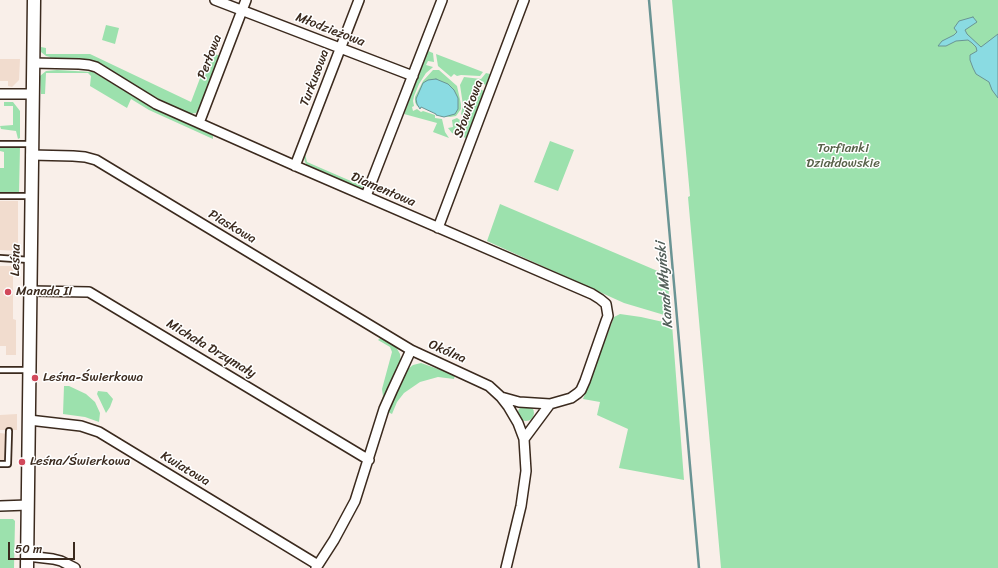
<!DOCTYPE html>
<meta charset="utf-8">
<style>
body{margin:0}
#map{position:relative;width:998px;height:568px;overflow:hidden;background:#f9efe9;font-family:Sriracha,sans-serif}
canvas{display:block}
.scale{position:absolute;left:8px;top:542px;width:67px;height:18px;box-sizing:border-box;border:2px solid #3b2a1e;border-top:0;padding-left:5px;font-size:12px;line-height:14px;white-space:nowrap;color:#3b2a1e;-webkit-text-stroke:3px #fff;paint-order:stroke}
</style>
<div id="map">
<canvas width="998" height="568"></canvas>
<div class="scale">50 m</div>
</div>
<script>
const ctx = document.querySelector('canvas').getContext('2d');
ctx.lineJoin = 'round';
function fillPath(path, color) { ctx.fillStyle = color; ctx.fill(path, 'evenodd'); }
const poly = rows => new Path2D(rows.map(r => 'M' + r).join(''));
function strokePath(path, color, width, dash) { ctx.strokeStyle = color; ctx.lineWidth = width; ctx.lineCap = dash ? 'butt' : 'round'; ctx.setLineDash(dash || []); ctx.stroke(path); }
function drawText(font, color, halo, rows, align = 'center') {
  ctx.font = font + ' Sriracha,sans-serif'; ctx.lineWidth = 3; ctx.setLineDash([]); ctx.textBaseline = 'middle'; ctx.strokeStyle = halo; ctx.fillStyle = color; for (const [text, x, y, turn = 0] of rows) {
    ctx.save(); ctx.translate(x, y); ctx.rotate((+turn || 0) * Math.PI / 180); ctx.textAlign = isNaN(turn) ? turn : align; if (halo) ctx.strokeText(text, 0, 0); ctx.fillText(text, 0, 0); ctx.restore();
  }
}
const built = poly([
 [0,59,20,59,19,80,12,87,8,86,8,81,0,81],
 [0,201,18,201,18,251,0,250],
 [0,266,13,266,13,319,16,320,16,355,6,355,6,346,0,346],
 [17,414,17,430,0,430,0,415],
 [0,433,8,434,8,463,0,463]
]);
const green = poly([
 [672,0,998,0,998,568,721,568,688,197,690,196],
 [106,25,119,28,115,44,102,40],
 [41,47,46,48,46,54,90,54,191,102,210,52,220,56,200,107,196,113,189,114,177,109,89,60,50,58,50,57,46,56,41,52],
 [428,51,433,53,434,62,428,61,426,65,433,67,432,68,426,73,419,84,414,96,413,101,414,106,412,107,413,111,417,109,421,112,423,111,435,115,435,118,442,119,445,132,449,138,433,132,437,123,404,114],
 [436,54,483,72,480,76,461,75,457,76,454,74,451,77,438,66],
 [57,70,93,72,154,109,208,132,213,136,213,139,149,110,131,99,127,108,90,86,91,76,88,73,46,73,45,94,41,94,40,76,46,71],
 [433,70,439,70,457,86,461,104,461,109,456,116,450,117,444,117,450,116,417,104,419,107,417,106,415,102,415,97,423,81],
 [486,73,490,74,486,85,479,82,477,84,477,88,484,91,466,138,452,133,448,128,453,127,452,120,457,118,460,120,463,116,461,114,463,105,460,85,464,77,481,79],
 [4,102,13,102,20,111,20,138,18,139,16,131,1,129,0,126,13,125,13,106,4,106],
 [550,141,574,150,558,191,534,182],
 [0,147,20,147,19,193,0,192,0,168,4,168,4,152,0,151],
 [303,153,305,154,307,162,360,185,367,181,368,179,370,180,368,184,364,188,358,187,307,165,305,162],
 [500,204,667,275,671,317,624,303,487,241],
 [620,314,641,317,672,324,684,480,619,468,628,429,597,415,600,402,583,399,614,317],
 [381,337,396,347,400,354,401,363,377,420,375,420,383,396,382,389,392,352,390,347,378,340],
 [421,363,455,375,454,379,438,377,420,382,404,393,397,402,392,414,388,412,394,396,408,369,413,365],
 [64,386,69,386,86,394,95,402,100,413,99,422,85,417,63,414],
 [98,391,107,392,113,399,110,407,106,413,97,394],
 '518 413a8 8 0 1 1 16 0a8 8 0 1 1-16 0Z',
 [0,519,13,519,15,521,14,568,0,568]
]);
const water = poly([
 [973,17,977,22,965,30,967,34,981,47,998,34,998,98,992,90,989,82,976,74,973,68,970,60,970,55,977,51,976,47,972,43,968,40,956,41,946,46,938,46,942,41,954,35,957,32,954,28,959,21,973,17],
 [436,79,448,84,454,90,458,98,458,109,455,114,444,117,436,115,436,114,421,107,420,109,417,104,416,99,423,83,428,80,436,79]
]);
const stream = poly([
 [649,0,699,568]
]);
const lane = poly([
 [0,144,32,144],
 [0,196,30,196],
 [0,258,30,260],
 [0,370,28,370],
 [0,464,8,464,9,431]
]);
const street = poly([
 [215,0,413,76],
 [33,63,79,64,89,65,96,67,156,104,298,167,592,294,600,299,606,304,608,316,606,321,585,381,581,390,578,393,571,398,550,404,519,402,501,397],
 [0,94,32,94],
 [199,123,246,0],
 [31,155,73,156,85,157,96,160,411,350],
 [295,166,359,0],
 [366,196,442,0],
 [438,228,524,0],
 [30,291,89,292,369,460],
 [29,420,81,426,99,432,318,565],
 [524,439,550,404],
 [0,506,28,505],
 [27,556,53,559,61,561,75,568],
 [316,568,334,540,355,501,384,409,392,391,411,350,489,386,501,397,508,406,518,423,524,439,526,471,521,506,506,568]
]);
const secondary = poly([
 [27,568,34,0]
]);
const markers = [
 [8,292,4,"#d1495b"],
 [35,378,4,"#d1495b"],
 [22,462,4,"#d1495b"]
];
const streetNames = [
 ["Młodzieżowa",330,30,21],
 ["Perłowa",210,57,-69],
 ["Turkusowa",315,78,-69],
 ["Słowikowa",469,109,-69],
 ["Diamentowa",383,190,23],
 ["Piaskowa",232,227,31],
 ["Leśna",16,260,-89],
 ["Michała Drzymały",211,349,31],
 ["Okólna",447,352,24],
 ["Kwiatowa",185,469,31]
];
const parkNames = [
 ["Torfianki",843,149],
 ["Działdowskie",843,164]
];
const poiNames = [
 ["Manada II",16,292],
 ["Leśna-Świerkowa",43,378],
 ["Leśna/Świerkowa",30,462]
];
const waterNames = [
 ["Kanał Młyński",665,285,-95]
];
fillPath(built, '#f1dcce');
fillPath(green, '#9ce1ad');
fillPath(water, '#8adbe2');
strokePath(water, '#6a9494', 1);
strokePath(stream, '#6a9494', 2.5);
strokePath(lane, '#3b2a1e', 8);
strokePath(street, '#3b2a1e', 12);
strokePath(secondary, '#3b2a1e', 15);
strokePath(lane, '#fff', 4.5);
strokePath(street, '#fff', 9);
strokePath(secondary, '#fff', 12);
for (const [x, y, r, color] of markers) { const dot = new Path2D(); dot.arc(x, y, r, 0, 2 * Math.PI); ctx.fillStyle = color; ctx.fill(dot); strokePath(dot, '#fff', 1.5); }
drawText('13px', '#3b2a1e', '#fff', streetNames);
drawText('13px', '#586149', '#fff', parkNames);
drawText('13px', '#3b2a1e', '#fff', poiNames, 'left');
drawText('italic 14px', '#535f59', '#fff', waterNames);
</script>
